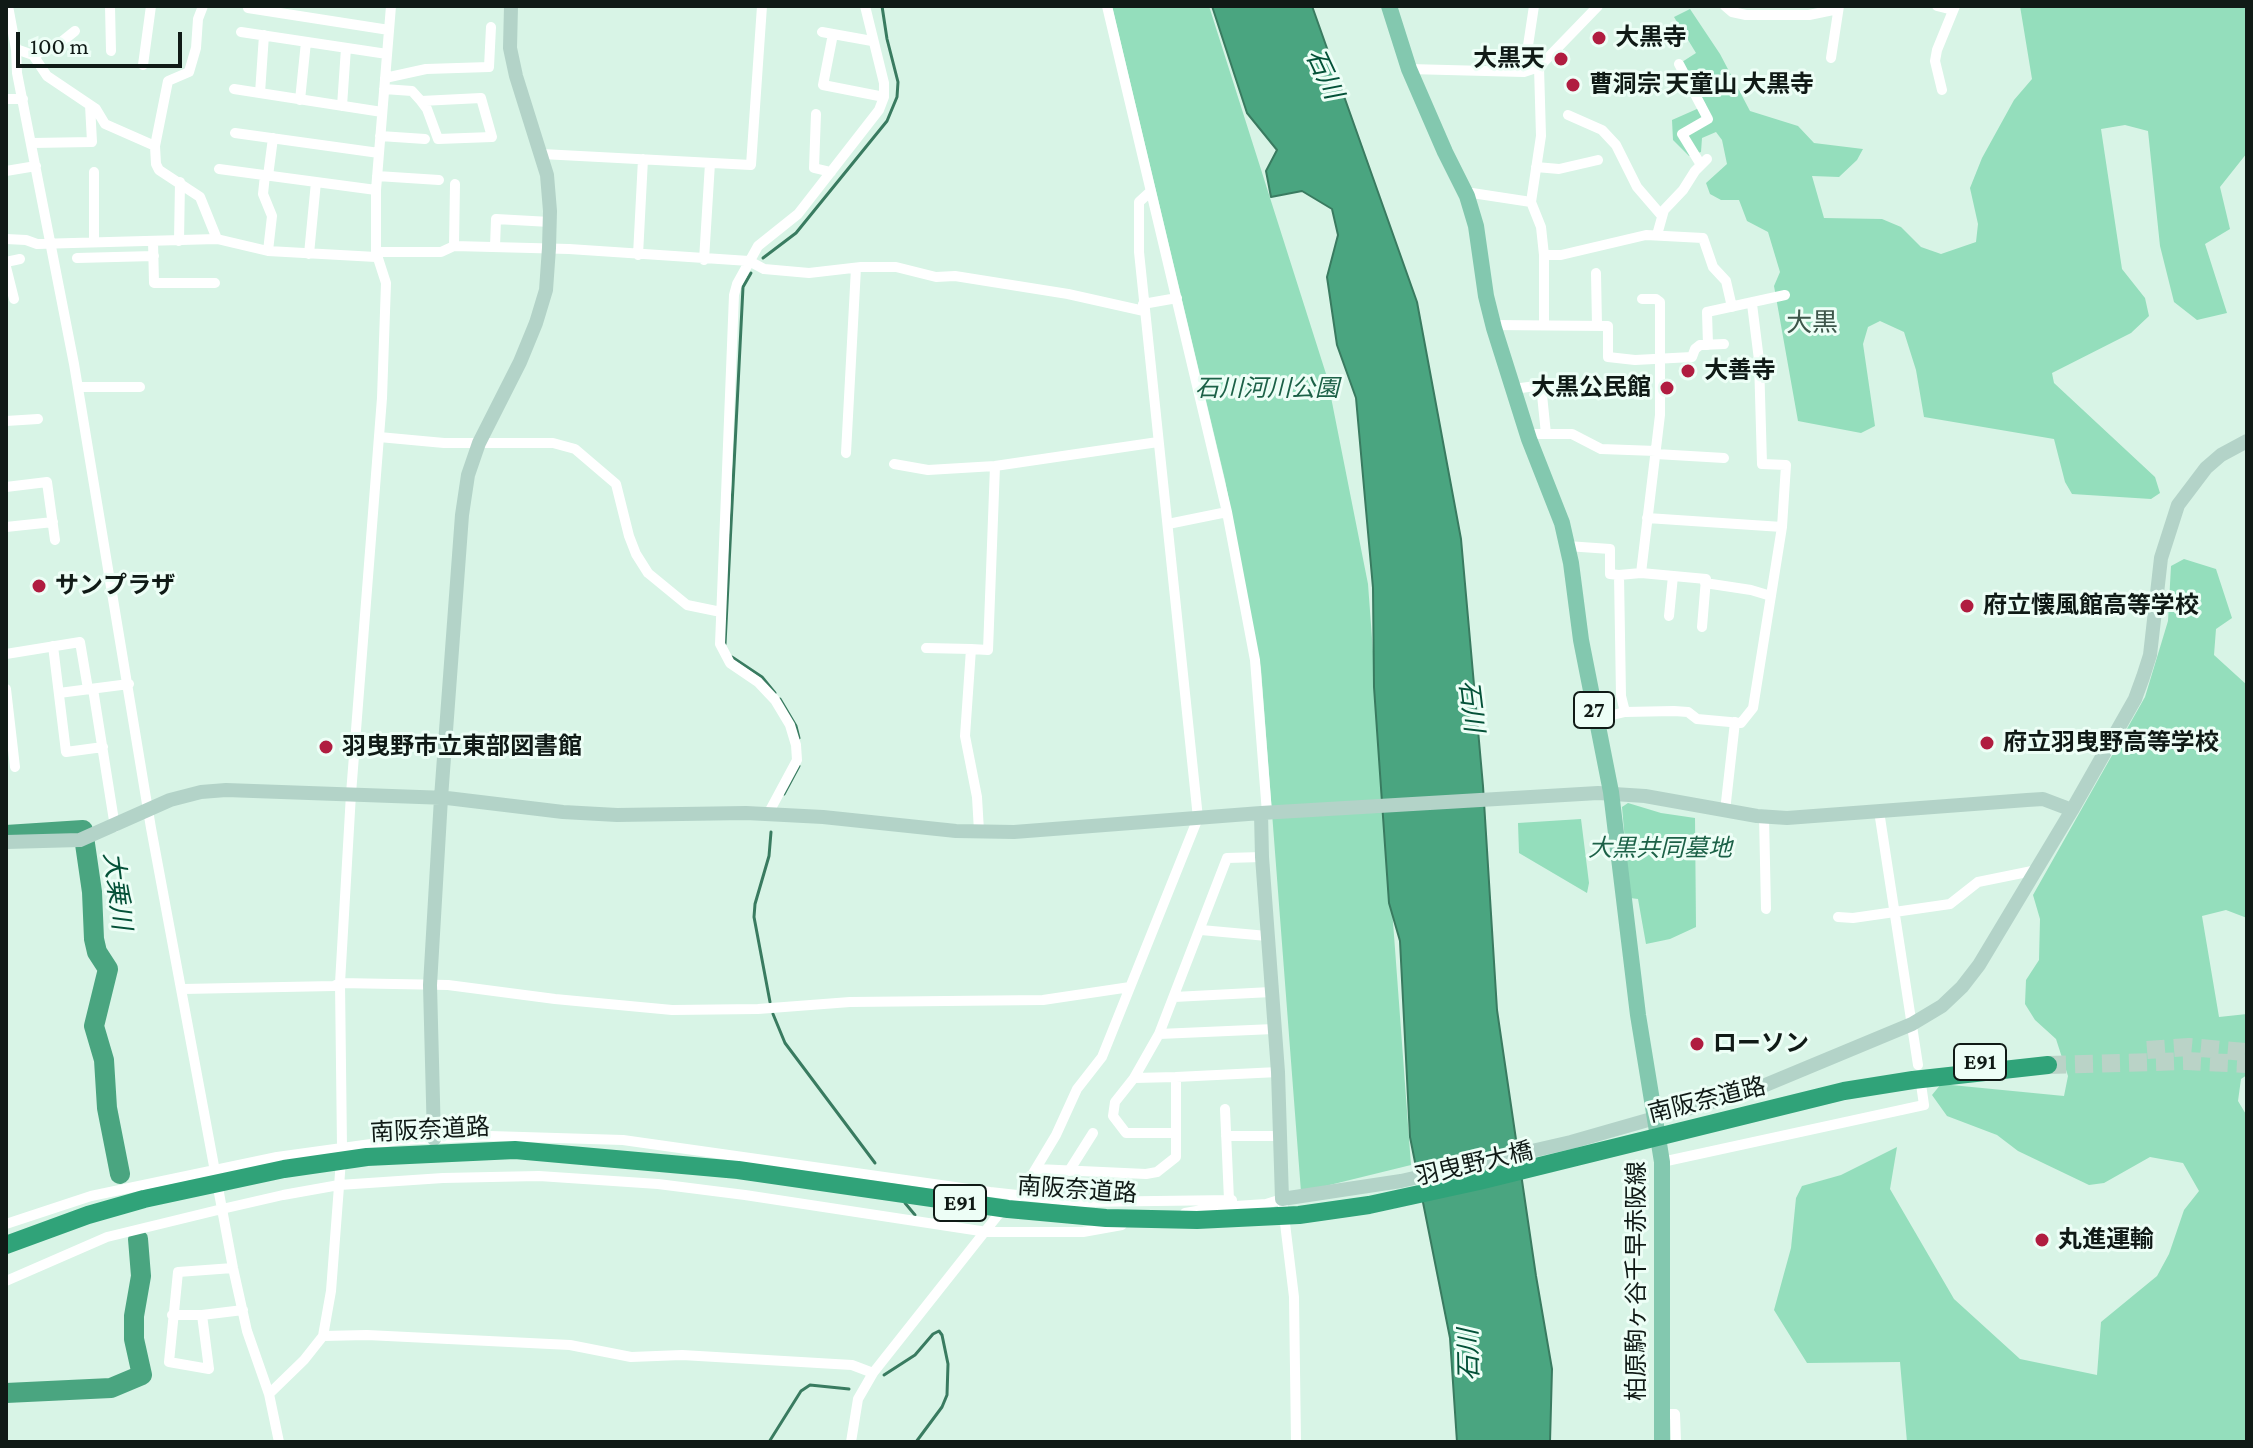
<!DOCTYPE html>
<meta charset="utf-8">
<style>
body{margin:0}
#map{position:relative;width:2253px;height:1448px;overflow:hidden;background:#d8f4e6;font-family:"Crimson Pro",serif}
canvas{display:block}
.frame{position:absolute;inset:0;border:8px solid #101a16;pointer-events:none}
.scale{position:absolute;left:16px;top:32px;width:166px;height:36px;box-sizing:border-box;border:4px solid #101a16;border-top:0;padding-left:10px;font-size:24px;line-height:28px;white-space:nowrap;color:#101a16;-webkit-text-stroke:6px #edfef6;paint-order:stroke}
</style>
<div id="map">
<canvas width="2253" height="1448"></canvas>
<div class="frame"></div>
<div class="scale">100 m</div>
</div>
<script>
const ctx = document.querySelector('canvas').getContext('2d');
ctx.lineJoin = 'round';
function fillPath(path, color) { ctx.fillStyle = color; ctx.fill(path, 'evenodd'); }
const poly = rows => new Path2D(rows.map(r => 'M' + r).join(''));
function strokePath(path, color, width, dash) { ctx.strokeStyle = color; ctx.lineWidth = width; ctx.lineCap = dash ? 'butt' : 'round'; ctx.setLineDash(dash || []); ctx.stroke(path); }
function drawText(font, color, halo, rows, align = 'center') {
  ctx.font = font + ' "Crimson Pro","Noto Sans JP",serif'; ctx.lineWidth = 6; ctx.setLineDash([]); ctx.textBaseline = 'middle'; ctx.strokeStyle = halo; ctx.fillStyle = color; for (const [text, x, y, turn = 0] of rows) {
    ctx.save(); ctx.translate(x, y); ctx.rotate((+turn || 0) * Math.PI / 180); ctx.textAlign = isNaN(turn) ? turn : align; if (halo) ctx.strokeText(text, 0, 0); ctx.fillText(text, 0, 0); ctx.restore();
  }
}
const green = poly([
 [1112,6,1209,6,1327,377,1368,584,1411,1165,1301,1192,1261,669,1225,480],
 [2020,6,2247,6,2247,153,2220,187,2230,229,2205,244,2227,313,2197,320,2174,302,2160,246,2148,131,2125,125,2101,129,2122,269,2145,298,2149,316,2131,333,2052,373,2054,383,2155,477,2160,493,2151,499,2072,494,2065,482,2054,439,1924,417,1916,370,1904,332,1880,321,1868,327,1863,344,1875,426,1861,433,1798,421,1774,286,1780,272,1768,232,1747,221,1739,200,1721,200,1710,194,1706,183,1727,164,1722,140,1716,132,1702,138,1701,152,1689,156,1673,140,1672,120,1706,105,1682,62,1696,53,1674,17,1690,9,1720,54,1750,111,1798,126,1814,143,1863,149,1857,160,1839,177,1812,176,1824,218,1882,219,1901,227,1921,247,1941,254,1976,242,1978,224,1970,188,1982,158,2014,100,2032,79],
 [2184,559,2216,569,2232,618,2216,629,2214,655,2247,685,2247,918,2226,910,2202,916,2219,1017,2247,1014,2247,1075,2241,1079,2238,1101,2247,1116,2247,1442,1907,1442,1900,1362,1807,1363,1774,1310,1791,1248,1796,1198,1802,1186,1841,1175,1897,1147,1890,1189,1954,1299,2020,1359,2097,1375,2101,1322,2157,1276,2169,1254,2184,1210,2199,1191,2183,1163,2150,1157,2104,1183,2089,1185,2018,1151,1997,1135,1947,1116,1932,1095,1941,1084,2064,1096,2068,1076,2056,1039,2035,1020,2025,1004,2026,980,2039,960,2040,919,2033,895,2145,697,2168,621,2171,566],
 [1628,803,1661,813,1695,818,1696,927,1670,939,1646,944,1638,899,1630,898,1622,807],
 [1581,819,1589,883,1587,893,1519,853,1518,823]
]);
const water = poly([
 [1212,6,1312,6,1417,302,1461,539,1483,786,1497,1010,1536,1276,1552,1369,1550,1442,1457,1442,1450,1338,1410,1137,1400,941,1389,903,1374,687,1373,588,1356,398,1337,345,1327,277,1338,235,1332,209,1302,191,1271,197,1266,171,1277,150,1247,113,1212,6]
]);
const stream = poly([
 [763,258,796,233,887,121,897,97,898,82,887,39,882,6],
 [725,644,743,287,751,273],
 [732,657,762,677,775,693],
 [780,699,796,726,799,738],
 [784,794,799,766],
 [770,1002,754,917,755,904,769,856,771,832],
 [773,1014,785,1043,875,1163],
 [905,1203,915,1215],
 [884,1375,915,1355,933,1334,939,1331,942,1335,948,1364,947,1395,942,1407,916,1442],
 [769,1442,801,1391,810,1385,849,1389]
]);
const river = poly([
 [6,835,83,830,92,892,94,939,97,952,108,969,94,1026,104,1060,107,1108,120,1174],
 [6,1393,111,1388,142,1375,134,1339,134,1316,141,1276,138,1239]
]);
const highwayTunnel = poly([
 [2147,1050,2189,1047,2245,1052],
 [2048,1065,2187,1061,2247,1064]
]);
const street = poly([
 [8,6,16,49,17,73,74,364,151,828,233,1268,247,1331,269,1394,279,1442],
 [110,6,111,51],
 [203,6,198,19,196,48,189,72,168,81,155,146,156,164,159,170,200,197,217,239],
 [1107,6,1227,512,1255,660,1267,813],
 [1725,6,1732,12,1746,15,1809,15,1838,9],
 [1937,6,1953,10],
 [248,8,389,30],
 [241,32,387,54],
 [822,32,872,41],
 [833,34,823,85,884,97],
 [16,49,33,55,47,76,96,109,105,124,155,146],
 [33,55,55,47,75,31],
 [1831,58,1839,6],
 [1679,64,1708,119,1682,134,1701,165],
 [143,65,151,6],
 [1409,69,1524,72,1539,67,1598,6],
 [1524,72,1534,6],
 [385,78,426,69,489,67,491,27],
 [234,89,382,112],
 [384,89,412,91,421,101,427,109,438,139,492,137,481,98,421,101],
 [1942,90,1935,61,1937,50,1955,6],
 [260,93,264,35],
 [6,99,23,99],
 [300,100,306,42],
 [342,106,346,48],
 [816,114,814,168,831,172],
 [1568,115,1602,130,1616,145,1637,187,1662,216],
 [235,133,379,153],
 [380,136,425,139],
 [32,143,92,142,90,105],
 [542,154,751,165,762,6],
 [1536,167,1559,169,1598,160],
 [219,169,376,190],
 [6,171,36,166],
 [265,175,263,194,272,216,268,251],
 [268,176,273,138],
 [377,176,439,180],
 [1467,196,1472,193,1531,202,1541,227,1544,255,1544,324],
 [1531,202,1541,136,1539,67],
 [1657,235,1664,210,1683,190,1695,171,1707,159],
 [6,239,26,240,37,244,217,239,268,251,376,257],
 [94,241,94,172],
 [153,241,154,283,215,283],
 [179,241,180,182],
 [454,246,455,184],
 [495,247,496,219,550,222],
 [376,252,441,252,454,246,569,249,749,261,764,269,809,273,861,267,896,267,936,277,955,276,1068,294,1144,311],
 [309,254,316,182],
 [638,255,643,159],
 [1544,255,1561,255,1646,235,1703,238,1713,267,1726,281,1732,307],
 [77,258,154,256],
 [704,260,710,163],
 [6,262,20,259],
 [6,267,14,299],
 [1596,273,1597,326],
 [1143,304,1177,298],
 [1493,325,1608,326,1608,357,1635,360,1692,357,1695,349,1700,345,1724,344],
 [1708,345,1707,312,1785,295],
 [1541,385,1546,434],
 [78,387,140,387],
 [1513,389,1567,382],
 [6,421,38,419],
 [1528,434,1572,434,1601,449,1656,451],
 [379,437,444,443,553,443,575,449,616,484,629,536,636,554,648,573,687,605,721,612],
 [846,453,856,268],
 [1656,454,1724,458],
 [894,464,928,470,995,466,1158,442],
 [6,487,47,482,55,540],
 [1647,518,1782,527],
 [1168,524,1227,512],
 [6,527,53,522],
 [1567,546,1610,549,1610,574,1619,575],
 [1641,573,1660,415,1660,302,1656,299,1642,299],
 [1705,583,1751,590,1771,596],
 [1669,616,1673,576],
 [53,646,66,752,103,747],
 [926,648,971,649,965,736,977,797,979,831],
 [971,649,988,650,995,466],
 [6,654,80,642,88,689],
 [6,689,15,767],
 [93,689,115,827],
 [59,693,129,684],
 [1625,712,1621,696,1619,575,1641,573,1706,579,1702,627],
 [1596,719,1625,712,1674,711,1688,712,1697,719,1741,723,1753,708,1782,527,1786,465,1762,464,1759,360,1752,304],
 [1725,811,1735,722],
 [1879,811,1918,1065],
 [768,814,797,760,796,745,790,725,775,700,758,682,730,663,720,644,734,295,737,284,758,246,798,214,879,110,884,97,884,83,865,6],
 [1764,816,1766,909],
 [1838,917,1853,918,1950,904,1978,882,2037,870],
 [1201,930,1267,936],
 [183,989,334,986,340,983,448,985,555,999,672,1010,758,1009,850,1002,1043,1000,1130,987],
 [1174,997,1271,992],
 [1159,1034,1274,1029],
 [1176,1077,1278,1072],
 [1134,1078,1115,1102,1113,1116,1126,1133,1176,1133],
 [1225,1109,1229,1200],
 [1226,1136,1280,1136],
 [1662,1162,1924,1105,1921,1084],
 [1037,1169,1146,1174,1157,1172,1176,1157,1176,1077,1134,1078,1159,1034,1227,858,1262,857],
 [1069,1171,1093,1133],
 [1282,1199,1294,1297,1296,1442],
 [1185,1213,1220,1207,1266,1204,1282,1199],
 [6,1224,91,1196,277,1157,400,1140,490,1136,623,1140,990,1192,1080,1202,1232,1200],
 [6,1281,107,1237,222,1209,283,1195,339,1185,443,1178,539,1176,658,1184,745,1195,987,1232,1083,1232,1122,1225],
 [172,1315,202,1315,243,1310],
 [202,1315,209,1369,169,1362,178,1272,233,1268],
 [323,1336,367,1335,570,1345,631,1357,682,1355,852,1365,873,1373],
 [269,1394,304,1360,323,1336,331,1291,342,1147,340,983,351,794,382,398,386,283,376,252,376,190,391,6],
 [1662,1414,1675,1414,1676,1442],
 [851,1442,858,1399,873,1373,998,1215,1020,1195,1056,1135,1077,1089,1102,1057,1198,818,1139,252,1139,202,1151,191]
]);
const secondary = poly([
 [1261,813,1262,857,1278,1072,1282,1199,1401,1181,1571,1142,1655,1118,1751,1091,1912,1024,1942,1006,1962,987,1979,965,2072,810],
 [6,842,80,840,170,800,201,792,226,790,447,798,563,812,617,815,746,813,823,817,956,831,1014,832,1261,813,1598,793,1645,796,1757,816,1787,818,2027,800,2043,799,2072,810,2135,699,2143,677,2150,655,2161,558,2178,505,2206,468,2221,455,2247,441],
 [434,1139,430,985,441,798,462,515,468,475,479,443,520,362,536,323,546,290,549,248,550,211,547,175,516,76,510,48,511,6]
]);
const primary = poly([
 [1389,6,1409,69,1445,152,1467,196,1476,226,1486,296,1494,328,1529,439,1562,523,1571,563,1581,640,1611,792,1638,1015,1662,1162,1662,1442]
]);
const highway = poly([
 [6,1245,88,1215,144,1199,284,1169,367,1157,515,1150,738,1170,1008,1209,1106,1218,1197,1220,1299,1215,1369,1205,1479,1181,1844,1091,1913,1080,2048,1065]
]);
const markers = [
 [1599,38,8,"#b01d40"],
 [1561,59,8,"#b01d40"],
 [1573,85,8,"#b01d40"],
 [1688,371,8,"#b01d40"],
 [1667,388,8,"#b01d40"],
 [39,586,8,"#b01d40"],
 [1967,606,8,"#b01d40"],
 [1987,743,8,"#b01d40"],
 [326,747,8,"#b01d40"],
 [1697,1044,8,"#b01d40"],
 [2042,1240,8,"#b01d40"]
];
const shields = [
 [1594,710,40],
 [1980,1062,52],
 [960,1203,52]
];
const shieldNames = [
 ["27",1594,710],
 ["E91",1980,1062],
 ["E91",960,1203]
];
const poiNames = [
 ["大黒寺",1615,38],
 ["大黒天",1545,59,"right"],
 ["曹洞宗 天童山 大黒寺",1589,85],
 ["大善寺",1704,371],
 ["大黒公民館",1651,388,"right"],
 ["サンプラザ",55,586],
 ["府立懐風館高等学校",1983,606],
 ["府立羽曳野高等学校",2003,743],
 ["羽曳野市立東部図書館",342,747],
 ["ローソン",1713,1044],
 ["丸進運輸",2058,1240]
];
const parkNames = [
 ["石川河川公園",1267,389],
 ["大黒共同墓地",1660,849]
];
const streetNames = [
 ["南阪奈道路",1707,1100,-14],
 ["南阪奈道路",430,1130,-3],
 ["羽曳野大橋",1474,1164,-13],
 ["南阪奈道路",1077,1190,4],
 ["柏原駒ヶ谷千早赤阪線",1637,1281,-90]
];
const waterNames = [
 ["石川",1324,74,65],
 ["石川",1471,706,83],
 ["大乗川",117,891,83],
 ["石川",1469,1355,-91]
];
const neighbourhoodNames = [
 ["大黒",1812,323]
];
fillPath(green, '#94debc');
fillPath(water, '#4aa580');
strokePath(water, '#397b60', 2);
strokePath(stream, '#397b60', 3);
strokePath(river, '#4aa580', 20);
strokePath(highwayTunnel, '#bad3c7', 18, [18, 9]);
strokePath(street, '#fff', 10);
strokePath(secondary, '#b3d3c8', 14);
strokePath(primary, '#83c8af', 16);
strokePath(highway, '#30a379', 18);
for (const [x, y, r, color] of markers) { const dot = new Path2D(); dot.arc(x, y, r, 0, 2 * Math.PI); ctx.fillStyle = color; ctx.fill(dot); strokePath(dot, '#edfef6', 3); }
for (const [x, y, w] of shields) { const box = new Path2D(); box.roundRect(x - w / 2, y - 18, w, 36, 6); ctx.fillStyle = '#edfef6'; ctx.fill(box); strokePath(box, '#101a16', 2); }
drawText('bold 22px', '#101a16', null, shieldNames);
drawText('bold 24px', '#101a16', '#edfef6', poiNames, 'left');
drawText('italic 24px', '#1c6147', '#edfef6', parkNames);
drawText('24px', '#101a16', '#edfef6', streetNames);
drawText('italic 26px', '#045138', '#edfef6', waterNames);
drawText('26px', '#3d564a', '#edfef6', neighbourhoodNames);
</script>
